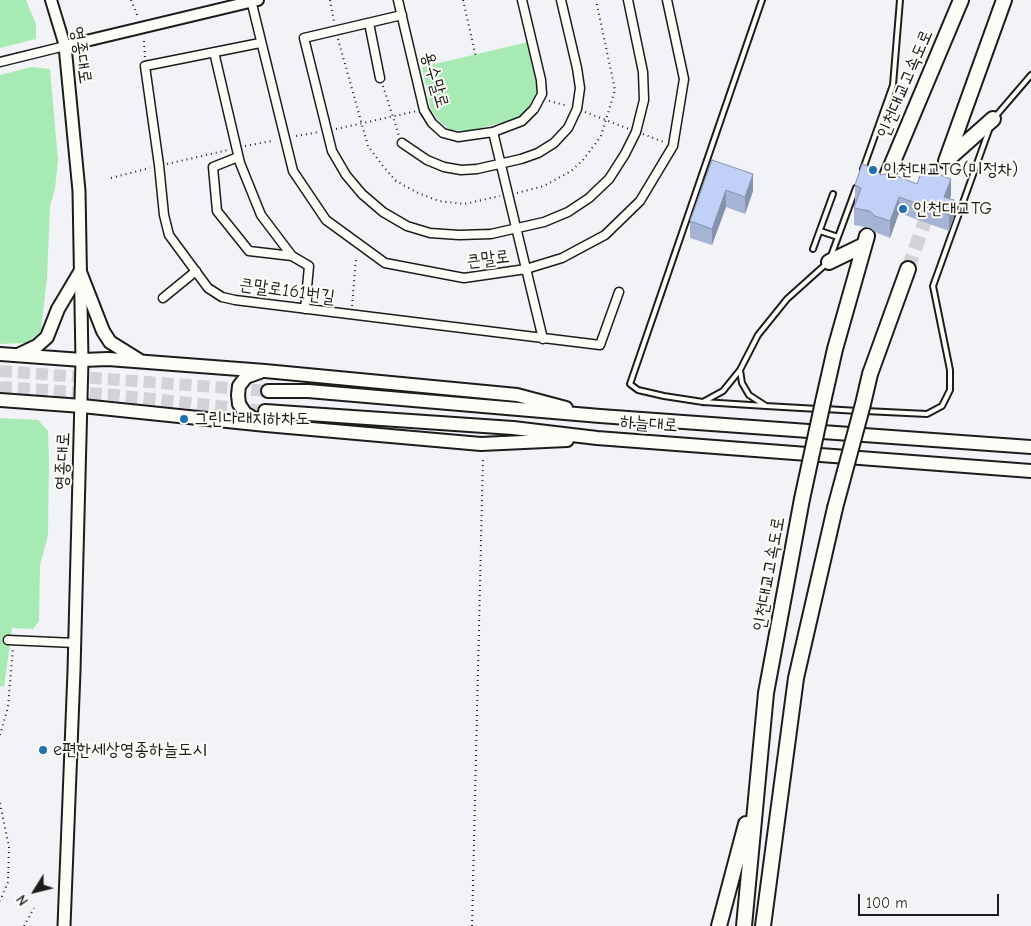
<!DOCTYPE html>
<meta charset="utf-8">
<style>
body{margin:0}
#map{position:relative;width:1031px;height:926px;overflow:hidden;background:#f1f3f7;font-family:"Comic Neue",sans-serif}
canvas{display:block}
.north{position:absolute;left:10px;top:866px;width:50px;height:50px;-webkit-text-stroke:4px #fdfcf7;paint-order:stroke;rotate:234deg;font-size:14px;font-weight:700;line-height:20px;text-align:center;color:#1c1c1c}
.north::after{content:'';display:block;margin:auto;width:18px;height:22px;background:#1c1c1c;clip-path:polygon(50% 0,100% 100%,50% 72%,0 100%)}
.scale{position:absolute;left:858px;top:894px;width:141px;height:22px;box-sizing:border-box;border:2px solid #1c1c1c;border-top:0;padding-left:6px;font-size:15px;line-height:18px;white-space:nowrap;color:#1c1c1c;-webkit-text-stroke:4px #fdfcf7;paint-order:stroke}
</style>
<div id="map">
<canvas width="1031" height="926"></canvas>
<div class="north">N</div>
<div class="scale">100 m</div>
</div>
<script>
const ctx = document.querySelector('canvas').getContext('2d');
ctx.lineJoin = 'round';
function fillPath(path, color) { ctx.fillStyle = color; ctx.fill(path, 'evenodd'); }
const poly = rows => new Path2D(rows.map(r => 'M' + r).join(''));
function strokePath(path, color, width, dash) { ctx.strokeStyle = color; ctx.lineWidth = width; ctx.lineCap = dash ? 'butt' : 'round'; ctx.setLineDash(dash || []); ctx.stroke(path); }
function drawText(font, color, halo, rows, align = 'center') {
  ctx.font = font + ' "Comic Neue","Poor Story",sans-serif'; ctx.lineWidth = 4; ctx.setLineDash([]); ctx.textBaseline = 'middle'; ctx.strokeStyle = halo; ctx.fillStyle = color; for (const [text, x, y, turn = 0] of rows) {
    ctx.save(); ctx.translate(x, y); ctx.rotate((+turn || 0) * Math.PI / 180); ctx.textAlign = isNaN(turn) ? turn : align; if (halo) ctx.strokeText(text, 0, 0); ctx.fillText(text, 0, 0); ctx.restore();
  }
}
const green = poly([
 [0,0,26,0,36,24,36,39,0,48],
 [528,42,537,85,536,97,528,111,516,119,469,131,451,130,440,122,431,110,422,67],
 [31,67,50,69,58,160,55,189,50,206,47,278,41,331,27,343,0,344,0,75],
 [0,418,38,420,48,431,49,459,48,535,40,565,39,621,33,629,12,628,4,687,0,686]
]);
const trunkTunnel = poly([
 [0,371,268,391],
 [0,387,115,395,265,411]
]);
const motorwayTunnel = poly([
 [908,269,946,161]
]);
const path = poly([
 [131,0,138,17],
 [330,0,334,22],
 [463,0,476,57],
 [338,39,368,146,382,165,396,181,418,193,439,201,464,204,500,196],
 [144,41,145,58],
 [383,86,399,136],
 [549,101,568,106],
 [585,112,629,129],
 [336,129,417,111],
 [643,134,666,143],
 [296,136,319,132],
 [245,146,272,141],
 [167,164,228,150],
 [111,178,150,168],
 [517,193,544,186,571,171,583,160,601,136,615,90,596,0],
 [352,306,356,259],
 [0,735,8,707,13,648],
 [0,803,9,847,8,882,0,901],
 [24,926,34,908],
 [472,926,483,457]
]);
const service = poly([
 [762,0,630,384,638,390,664,396,703,402,766,406],
 [995,117,1031,75],
 [863,169,893,85,900,0],
 [820,231,838,237],
 [813,249,833,194],
 [831,256,856,188],
 [703,402,723,391,740,370],
 [818,409,766,406,749,395,742,383,740,370,758,335,787,299,826,264],
 [825,409,858,411],
 [865,411,927,414,942,406,950,390,950,370,933,286,989,130]
]);
const minor = poly([
 [251,0,293,171,326,220,385,263,464,278,526,269,562,258,605,235,640,201,673,146,684,79,667,0],
 [398,0,424,110,432,123,443,133,458,137,493,132,522,121,534,109,542,94,541,80,522,0],
 [402,15,304,38,332,151,346,175,362,194,383,212,407,226,430,233,459,235,491,234,544,222,568,212,589,198,609,179,625,154,636,132,644,100,643,72,628,0],
 [369,23,380,78],
 [260,43,145,66,159,165,164,215,169,235,208,288,222,297,235,300,600,345,619,292],
 [214,52,240,163,261,215,292,256,309,266,305,309],
 [0,62,65,46],
 [493,132,543,339],
 [402,143,427,160,444,167,461,170,477,169,521,159,538,153,554,143,568,128,577,109,580,88,577,68,561,0],
 [238,157,213,167,217,211,249,251,292,256],
 [163,298,196,271],
 [8,640,75,643]
]);
const tertiary = poly([
 [51,0,65,46,258,0]
]);
const secondary = poly([
 [64,926,74,671,82,360,79,191,65,46]
]);
const trunk = poly([
 [80,272,103,331,110,342,139,360],
 [0,354,82,360,108,359,265,371,517,395,566,408],
 [18,355,37,346,47,337,58,309,80,272],
 [260,372,246,377,239,386,238,395,239,404,245,413,261,423],
 [268,391,308,391,600,416,1031,447],
 [0,400,82,406,266,425,481,444,567,440],
 [265,411,513,428,597,438,1031,471]
]);
const motorway = poly([
 [948,159,993,119],
 [946,161,1004,0],
 [884,183,961,0],
 [829,262,864,245],
 [823,402,835,349,867,236],
 [863,404,870,374,908,269],
 [719,926,746,824],
 [744,926,766,693,802,499],
 [763,926,796,678,835,508]
]);
const motorwayBridge = poly([
 [802,499,823,402],
 [835,508,863,404]
]);
const wall = poly([
 [712,160,753,191,745,214,726,207,712,245,690,238,690,221],
 [881,175,917,184,951,195,950,199,954,217,949,231,899,213,890,238,875,232,870,228,854,225,854,208,856,202,855,202,855,185]
]);
const shadedWall = poly([
 [753,174,753,191,745,214,745,197],
 [951,179,951,195,944,213,944,197],
 [726,190,726,207,712,245,712,229],
 [899,197,899,213,890,238,890,221],
 [954,200,954,217,949,231,949,215]
]);
const building = poly([
 [712,160,753,174,745,197,726,190,712,229,690,221,712,160],
 [862,164,876,169,881,175,889,173,917,184,923,168,951,179,944,197,954,200,949,215,899,197,890,221,875,216,870,211,854,208,861,188,855,185,862,164]
]);
const markers = [
 [873,170,5,"#1f6fb2"],
 [903,209,5,"#1f6fb2"],
 [184,419,5,"#1f6fb2"],
 [43,750,5,"#1f6fb2"]
];
const streetNames = [
 ["영종대로",81,55,81],
 ["용수말로",435,80,74],
 ["인천대교고속도로",905,84,-67],
 ["큰말로",488,259,-7],
 ["큰말로161번길",287,291,8],
 ["하늘대로",649,424,4],
 ["영종대로",63,461,-88],
 ["인천대교고속도로",769,574,-80]
];
const poiNames = [
 ["인천대교TG(미정차)",883,170],
 ["인천대교TG",913,209],
 ["그린나래지하차도",194,419],
 ["e편한세상영종하늘도시",53,750]
];
fillPath(green, '#a8eab4');
strokePath(trunkTunnel, '#d1d3d6', 12, [12, 6]);
strokePath(motorwayTunnel, '#d1d3d6', 14, [14, 7]);
strokePath(service, '#1c1c1c', 8);
strokePath(minor, '#1c1c1c', 11);
strokePath(tertiary, '#1c1c1c', 14);
strokePath(secondary, '#1c1c1c', 15);
strokePath(trunk, '#1c1c1c', 16);
strokePath(motorway, '#1c1c1c', 18);
strokePath(path, '#1c1c1c', 2, [1, 4]);
strokePath(service, '#fdfcf7', 4);
strokePath(minor, '#fdfcf7', 8);
strokePath(tertiary, '#fdfcf7', 10);
strokePath(secondary, '#fdfcf7', 11);
strokePath(trunk, '#fdfcf7', 12);
strokePath(motorway, '#fdfcf7', 14);
strokePath(motorwayBridge, '#1c1c1c', 18, []);
strokePath(motorwayBridge, '#fdfcf7', 14);
fillPath(wall, '#a5b3d4');
fillPath(shadedWall, '#8692ac');
fillPath(building, '#c0d0f6');
strokePath(building, '#8692ac', 1);
for (const [x, y, r, color] of markers) { const dot = new Path2D(); dot.arc(x, y, r, 0, 2 * Math.PI); ctx.fillStyle = color; ctx.fill(dot); strokePath(dot, '#fdfcf7', 2); }
drawText('18px', '#1c1c1c', '#fdfcf7', streetNames);
drawText('18px', '#1c1c1c', '#fdfcf7', poiNames, 'left');
</script>
